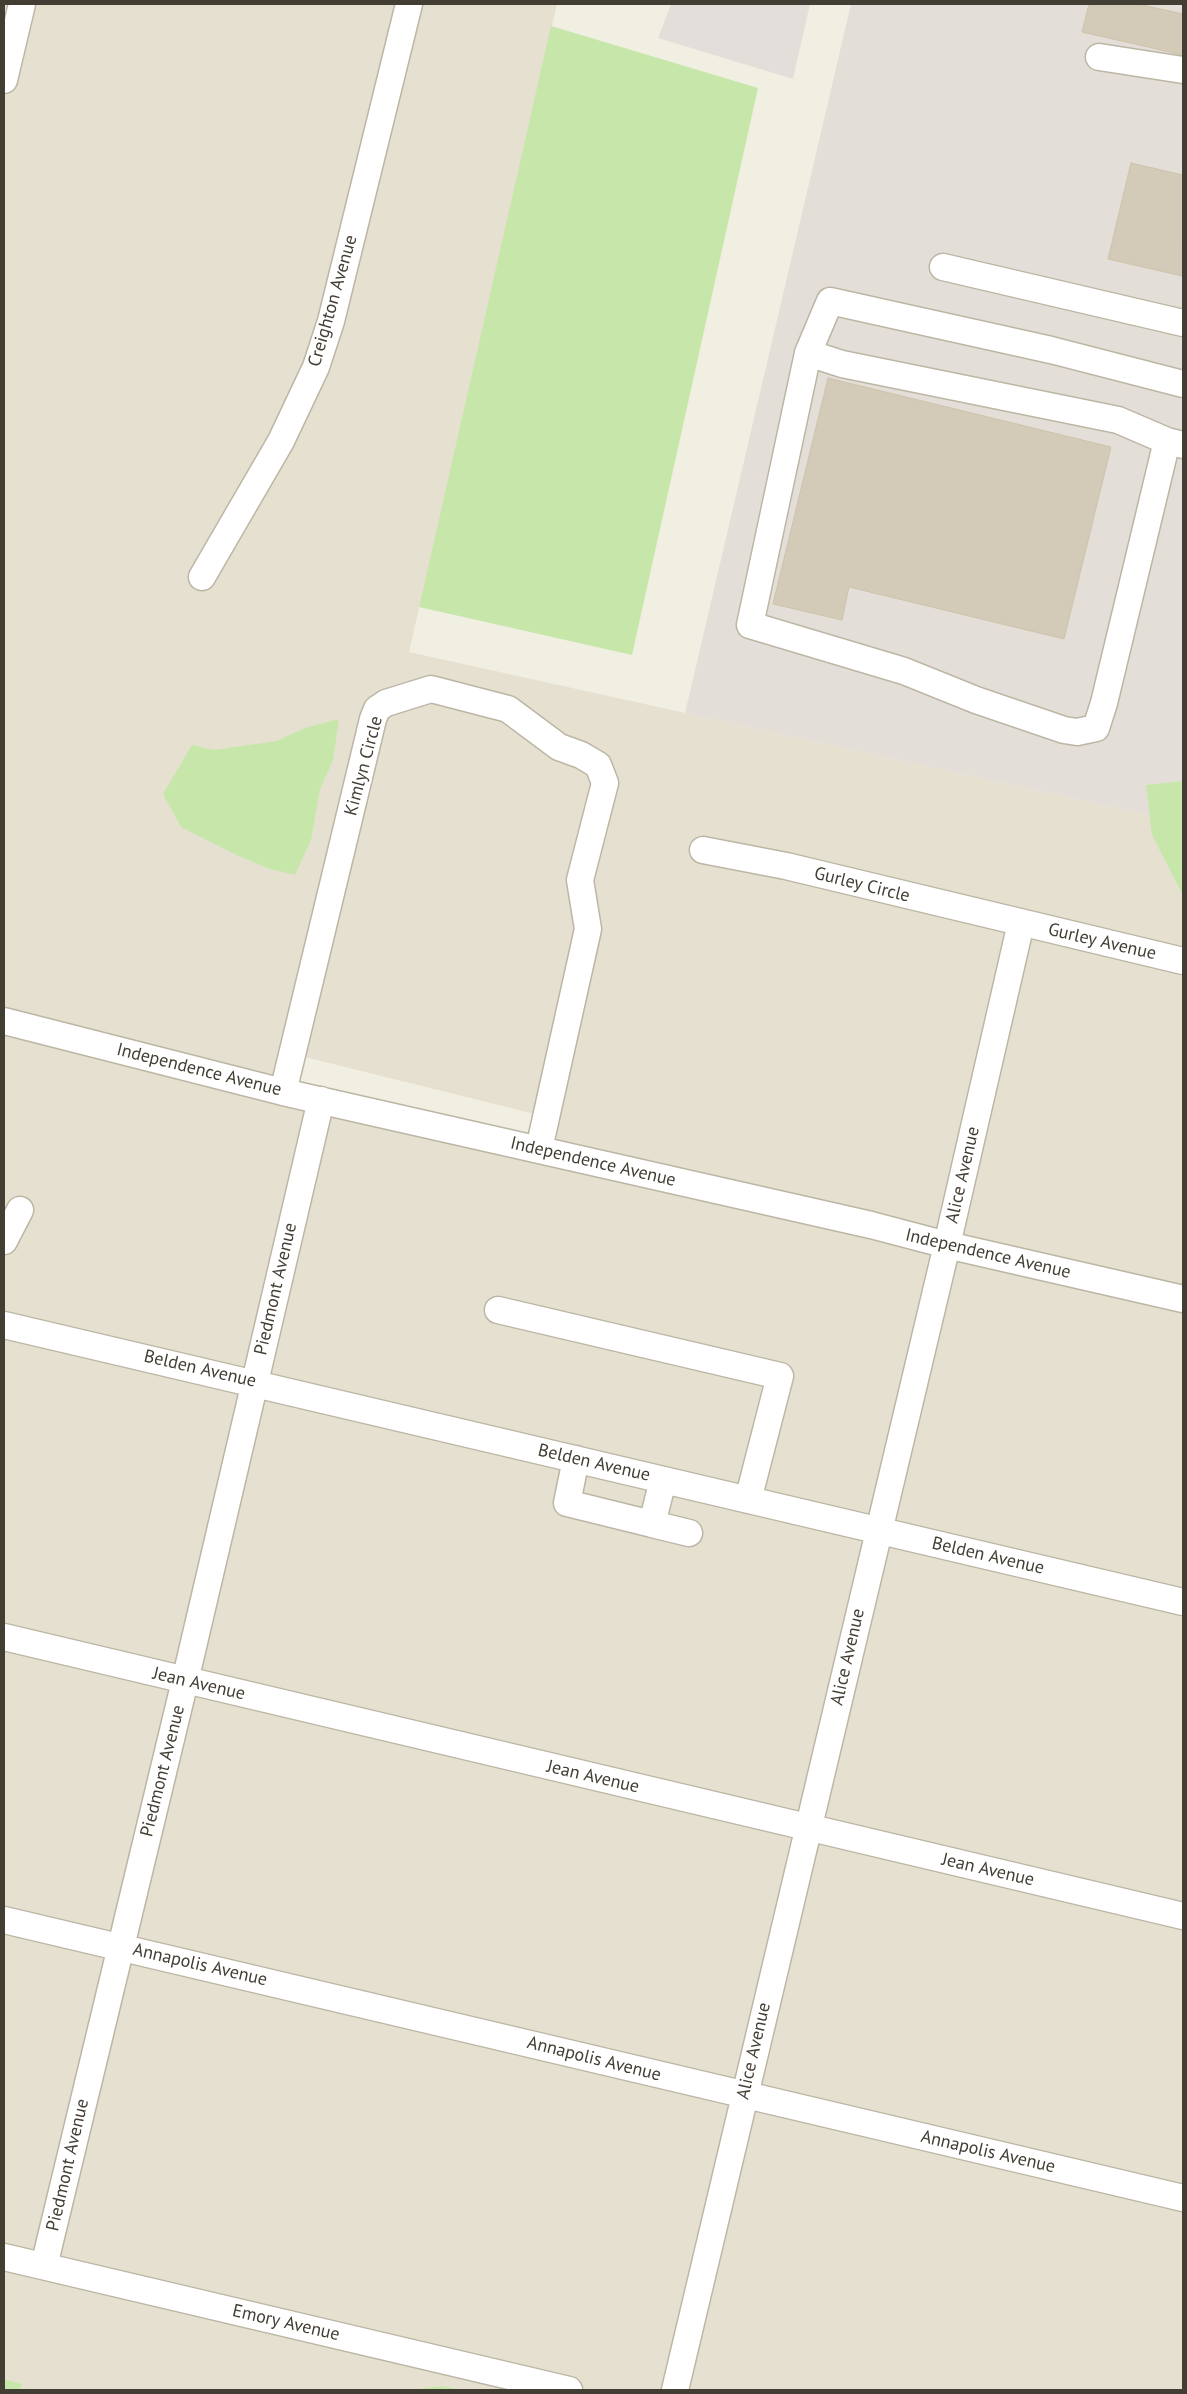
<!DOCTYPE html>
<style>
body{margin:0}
#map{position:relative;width:1187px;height:2394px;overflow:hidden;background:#f1eee2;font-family:"PT Sans",sans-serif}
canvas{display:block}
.frame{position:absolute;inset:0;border:5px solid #433e33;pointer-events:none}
</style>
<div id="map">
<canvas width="1187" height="2394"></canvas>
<div class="frame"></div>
</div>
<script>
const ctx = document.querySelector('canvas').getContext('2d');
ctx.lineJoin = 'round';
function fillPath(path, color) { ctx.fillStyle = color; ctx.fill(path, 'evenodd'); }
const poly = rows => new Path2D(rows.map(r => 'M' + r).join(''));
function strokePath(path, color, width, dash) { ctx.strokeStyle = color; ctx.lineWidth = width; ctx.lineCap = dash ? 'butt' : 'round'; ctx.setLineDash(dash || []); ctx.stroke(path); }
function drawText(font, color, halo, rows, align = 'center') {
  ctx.font = font + ' "PT Sans",sans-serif'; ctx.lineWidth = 4.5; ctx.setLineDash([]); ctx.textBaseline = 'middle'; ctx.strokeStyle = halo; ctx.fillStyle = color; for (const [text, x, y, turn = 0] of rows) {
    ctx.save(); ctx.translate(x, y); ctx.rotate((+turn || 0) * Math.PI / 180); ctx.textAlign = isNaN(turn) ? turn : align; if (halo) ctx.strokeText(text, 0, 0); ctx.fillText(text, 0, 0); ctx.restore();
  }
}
const residential = poly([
 [4,4,557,4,409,652,1183,823,1183,2390,463,2390,442,2386,416,2390,20,2390,21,2384,4,2379],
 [285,1052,559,1120,554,1152,274,1089]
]);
const industrial = poly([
 [851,4,1183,4,1183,823,685,713]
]);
const green = poly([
 [551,26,758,88,632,655,419,607],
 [339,719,333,760,320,789,311,840,295,875,270,869,239,856,181,827,163,794,192,745,214,750,277,741,305,728],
 [1183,781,1183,895,1152,835,1146,785],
 [4,2379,22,2384,20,2390,4,2390],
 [442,2386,463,2390,416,2390,416,2389]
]);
const parking = poly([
 [671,4,810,4,793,79,658,38]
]);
const building = poly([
 [1089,4,1138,4,1183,14,1183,55,1082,32,1089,4],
 [1131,163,1183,175,1182,276,1108,259,1131,163],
 [828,378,1111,447,1064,639,849,587,842,620,773,604,828,378]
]);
const minor = poly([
 [1099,57,1183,70],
 [4,80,22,4],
 [943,267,1183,323],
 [808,353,830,301,1051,350,1183,384],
 [1167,441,1104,703,1096,728,1077,732,1064,730,976,700,904,671,750,625,808,353,842,364,1118,420,1167,441,1183,445],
 [202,577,281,441,316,367,331,321,409,4],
 [703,850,786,866,1183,961],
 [4,1021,283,1092,871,1225,947,1245,1183,1299],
 [283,1092,373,719,377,709,386,703,431,689,508,709,559,747,581,755,598,765,605,783,580,880,588,929,539,1149],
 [4,1241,20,1210],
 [498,1310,780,1376,748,1500],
 [4,1325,1183,1602],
 [576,1459,567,1503,652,1524,663,1480],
 [652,1524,689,1533],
 [4,1637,1183,1916],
 [4,1920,1183,2198],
 [4,2257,569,2390],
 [44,2266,185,1681,321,1100],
 [675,2390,947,1245,1021,923]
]);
const streetNames = [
 ["Creighton Avenue",333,301,-74],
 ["Kimlyn Circle",364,766,-75],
 ["Gurley Circle",862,885,14],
 ["Gurley Avenue",1102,942,13],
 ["Independence Avenue",199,1070,14],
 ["Independence Avenue",593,1162,13],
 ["Alice Avenue",963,1175,-77],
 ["Independence Avenue",988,1254,13],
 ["Piedmont Avenue",276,1289,-77],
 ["Belden Avenue",200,1369,13],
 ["Belden Avenue",594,1463,13],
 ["Belden Avenue",988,1556,13],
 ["Alice Avenue",848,1657,-77],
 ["Jean Avenue",199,1684,13],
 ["Piedmont Avenue",163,1771,-76],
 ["Jean Avenue",593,1777,13],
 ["Jean Avenue",988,1870,13],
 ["Annapolis Avenue",200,1965,13],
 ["Alice Avenue",754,2051,-77],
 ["Annapolis Avenue",594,2059,14],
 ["Annapolis Avenue",988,2152,13],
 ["Piedmont Avenue",68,2165,-77],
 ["Emory Avenue",286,2323,13]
];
fillPath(residential, '#e5e0d0');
fillPath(industrial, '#e3dfd8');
fillPath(green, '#c7e7aa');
fillPath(parking, '#e2dfdb');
fillPath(building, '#d3cab8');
strokePath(building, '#cec3ab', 1);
strokePath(minor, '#bdb6a5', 29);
strokePath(minor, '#fff', 26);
drawText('18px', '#433e33', '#fff', streetNames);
</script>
